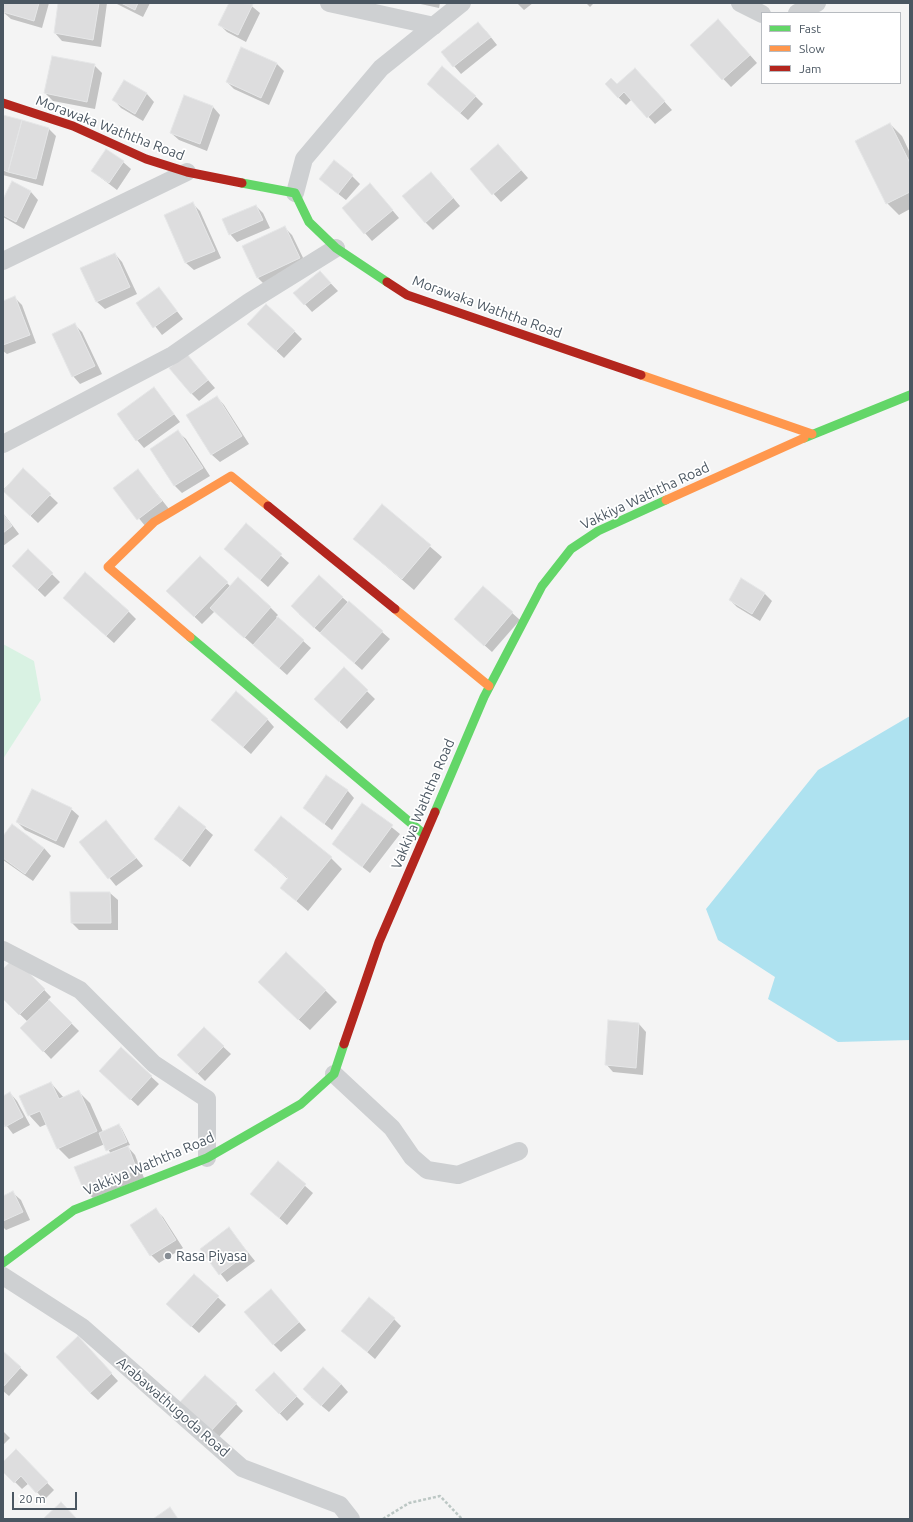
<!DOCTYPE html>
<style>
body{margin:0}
#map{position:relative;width:913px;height:1522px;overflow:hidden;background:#f4f4f4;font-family:Ubuntu,sans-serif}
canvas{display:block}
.frame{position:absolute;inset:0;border:4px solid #4a5661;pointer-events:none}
.legend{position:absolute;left:761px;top:12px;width:140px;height:72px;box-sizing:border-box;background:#fff;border:1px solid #b7bbc0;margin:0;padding:5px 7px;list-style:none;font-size:12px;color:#4a5661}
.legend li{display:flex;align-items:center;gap:8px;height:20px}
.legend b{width:20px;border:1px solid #b7bbc0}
.scale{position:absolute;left:12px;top:1492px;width:65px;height:18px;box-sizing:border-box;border:2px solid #4a5661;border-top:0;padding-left:5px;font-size:12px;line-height:14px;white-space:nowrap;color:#4a5661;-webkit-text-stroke:3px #fff;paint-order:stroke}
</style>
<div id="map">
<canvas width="913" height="1522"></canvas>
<div class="frame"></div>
<ul class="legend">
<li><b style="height:5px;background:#63d668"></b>Fast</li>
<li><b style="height:5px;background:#ff974d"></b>Slow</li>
<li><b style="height:5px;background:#b3261e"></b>Jam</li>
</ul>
<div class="scale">20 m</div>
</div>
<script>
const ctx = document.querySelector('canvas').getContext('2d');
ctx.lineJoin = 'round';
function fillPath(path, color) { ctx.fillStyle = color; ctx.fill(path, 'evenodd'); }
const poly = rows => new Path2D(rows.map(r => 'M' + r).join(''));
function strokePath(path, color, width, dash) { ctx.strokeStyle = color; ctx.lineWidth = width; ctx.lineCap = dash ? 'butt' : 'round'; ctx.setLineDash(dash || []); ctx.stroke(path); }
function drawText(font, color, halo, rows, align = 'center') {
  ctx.font = font + ' Ubuntu,sans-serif'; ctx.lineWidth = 3.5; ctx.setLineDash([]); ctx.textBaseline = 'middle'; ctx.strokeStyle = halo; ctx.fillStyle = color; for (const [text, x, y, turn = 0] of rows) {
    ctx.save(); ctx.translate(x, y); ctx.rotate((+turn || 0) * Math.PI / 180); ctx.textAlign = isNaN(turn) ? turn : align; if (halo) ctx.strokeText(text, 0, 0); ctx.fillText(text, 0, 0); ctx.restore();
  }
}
const green = poly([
 [3,644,34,661,41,700,3,759]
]);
const water = poly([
 [910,716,910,1040,838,1042,768,999,775,977,718,940,706,909,818,770]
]);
const shadow = poly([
 [5,3,49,3,42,28,11,19,3,12],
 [59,3,107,3,101,47,62,41,55,33],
 [115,3,150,3,143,17],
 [230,3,248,3,260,13,246,42,227,32,220,25],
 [416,3,440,3,439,8],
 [517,3,533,3,524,10],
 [586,3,594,3,590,7],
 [726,28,757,63,731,87,691,45],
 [486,31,497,45,461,74,442,52],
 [276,63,284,71,269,105,234,89,227,82],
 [94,65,102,73,95,109,53,101,45,93],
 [642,77,672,110,655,124,632,99,626,105,618,97,617,85],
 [124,81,147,94,154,102,143,121,121,108,114,100],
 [436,92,475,96,483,104,468,120],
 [184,97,213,107,220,115,207,151,179,140,171,133],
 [3,116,49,129,56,136,43,186,3,175],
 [890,124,902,136,910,153,910,209,899,215,887,203],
 [506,153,528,178,501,202,471,169],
 [123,162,131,169,117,190,92,171],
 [352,176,360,184,346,200,328,186],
 [438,180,460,206,433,230,425,222],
 [12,183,31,192,38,200,24,229,3,217,3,201],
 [377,192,399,218,372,241,343,208],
 [193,204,200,211,221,258,194,270,186,263,165,216],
 [256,206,263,213,270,228,237,242,230,234],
 [285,228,292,235,307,266,265,285,258,278],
 [115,254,122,262,137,294,105,309,97,302,82,268],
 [320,272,338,291,312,312,295,293],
 [159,288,183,319,162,335,137,303],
 [14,297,22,305,36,343,7,354,3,351,3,302],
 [75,325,82,332,102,374,80,384,73,376],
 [294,331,302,339,284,358,256,332],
 [186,355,215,388,199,401,191,393],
 [154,388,180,422,144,448,137,440],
 [217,397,224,405,249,444,220,462,212,455,188,415],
 [178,432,186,439,210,476,182,493,175,486,151,449],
 [23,470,58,503,38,523,3,490],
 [138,470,169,509,146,527,114,488],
 [382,505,442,557,414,590,354,539],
 [3,513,19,534,3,546],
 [246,525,289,563,268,587,233,556],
 [28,551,60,582,45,597,13,566],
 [200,557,231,587,238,579,271,608,278,615,276,617,311,648,287,675,215,611,202,624,175,598],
 [319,577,390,639,362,670,299,614],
 [483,587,520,620,492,652,455,619],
 [764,593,772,601,760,621,737,607,730,600],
 [71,605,128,611,136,619,114,643],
 [344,669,375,699,347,729,323,706],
 [267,719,274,727,251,754,220,727],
 [347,790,354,798,332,830,304,808],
 [363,804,400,834,370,873,333,844],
 [71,809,79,816,64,848,25,830,17,822],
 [106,822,143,866,116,886,80,842],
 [205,828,213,835,190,867,156,839],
 [3,838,44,848,51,856,33,881,3,860],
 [255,850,331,858,342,869,308,911,281,888,288,879],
 [110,893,118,900,118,930,79,930,72,923],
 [14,959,51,997,48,1000,79,1031,51,1059,22,1028,28,1022,3,998,3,970],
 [325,990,337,1002,310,1030,271,994],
 [639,1024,646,1032,643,1075,613,1072,606,1064],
 [204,1029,231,1054,205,1081,179,1055],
 [121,1049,159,1084,138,1106,108,1078],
 [51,1083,64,1098,79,1092,90,1103,103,1132,119,1125,122,1129,130,1145,127,1146,135,1155,144,1178,93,1198,85,1191,76,1168,111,1154,105,1144,69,1159,58,1148,47,1124,40,1127,29,1115],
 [10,1093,17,1101,30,1125,13,1134,3,1121,3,1097],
 [278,1162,313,1193,287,1225,252,1194],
 [13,1193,21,1200,30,1220,6,1230,3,1227,3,1197],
 [156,1210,163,1217,183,1248,159,1263,151,1255,131,1225],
 [229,1229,255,1261,227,1282,201,1249],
 [194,1275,226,1305,199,1333,175,1312],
 [271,1290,306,1330,281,1352,273,1344],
 [394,1319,401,1326,375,1359,343,1331],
 [85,1345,118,1381,98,1400,90,1393],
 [3,1352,28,1375,9,1396,3,1391],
 [274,1374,304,1404,287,1421,257,1390],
 [341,1384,348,1392,329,1412,311,1397],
 [236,1404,243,1411,218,1438,188,1411],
 [3,1431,10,1438,3,1445],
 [16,1451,54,1490,44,1500,29,1483,22,1489,3,1470,3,1463]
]);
const building = poly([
 [4,3,39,3,34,21,3,12,4,3],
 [58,3,99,3,93,40,54,33,58,3],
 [121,3,138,3,135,10,121,3],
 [229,3,253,4,238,35,218,25,229,3],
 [718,19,750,55,722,80,690,45,718,19],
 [478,22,491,37,453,67,441,52,478,22],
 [241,47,277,63,261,98,226,82,241,47],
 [52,56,95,64,87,102,44,93,52,56],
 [442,66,476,96,460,113,427,84,442,66],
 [635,68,665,101,647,118,624,92,618,98,605,84,611,78,617,84,635,68],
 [124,80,147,93,135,114,112,100,124,80],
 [184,95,213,106,200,144,170,133,184,95],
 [3,115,22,120,8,172,3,170,3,115],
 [22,120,49,128,36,179,8,172,22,120],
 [890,123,910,163,910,192,886,204,855,141,890,123],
 [498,144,521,170,492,195,470,169,498,144],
 [106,149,124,161,109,183,91,171,106,149],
 [334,160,353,175,338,194,319,179,334,160],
 [431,172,453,198,425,223,402,196,431,172],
 [12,181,31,191,16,222,3,215,3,199,12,181],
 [370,183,393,210,364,234,342,208,370,183],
 [193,202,215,251,185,263,164,215,193,202],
 [256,205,263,220,229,235,222,219,256,205],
 [285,226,300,258,257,278,242,246,285,226],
 [115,253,130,287,96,302,80,268,115,253],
 [320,271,331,283,304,305,293,293,320,271],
 [159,287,177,311,153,328,136,303,159,287],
 [15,296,30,335,3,345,3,301,15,296],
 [266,304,295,331,276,351,247,324,266,304],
 [75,323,95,366,72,377,52,334,75,323],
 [187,354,208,380,191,394,169,368,187,354],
 [154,387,174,414,136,441,117,414,154,387],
 [217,396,242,436,211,455,186,415,217,396],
 [178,430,203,468,174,486,150,449,178,430],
 [23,468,51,494,30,516,3,491,23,468],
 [138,469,162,501,137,520,113,488,138,469],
 [382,504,431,545,402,579,353,539,382,504],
 [3,514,12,526,3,533,3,514],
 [246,523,282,554,260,580,224,549,246,523],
 [28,549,53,573,37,590,12,566,28,549],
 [200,556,228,582,194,617,166,591,200,556],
 [85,572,129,611,106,636,63,598,85,572],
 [319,575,343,597,314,628,291,606,319,575],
 [238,577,271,607,244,638,210,608,238,577],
 [741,578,765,593,752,614,729,600,741,578],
 [483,586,513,612,484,646,454,619,483,586],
 [349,601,383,631,354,663,320,633,349,601],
 [278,617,304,640,279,668,253,645,278,617],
 [344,667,368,690,339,722,314,699,344,667],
 [236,691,268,719,243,747,211,720,236,691],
 [326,775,348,790,324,824,303,808,326,775],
 [32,789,72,808,56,841,16,822,32,789],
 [362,803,393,825,362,867,332,844,362,803],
 [179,806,206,827,182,860,154,839,179,806],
 [281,816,332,857,296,901,280,888,288,878,254,850,281,816],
 [106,820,136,858,108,879,79,842,106,820],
 [12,824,44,848,25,874,3,858,3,836,12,824],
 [70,892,110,892,111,923,71,923,70,892],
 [286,952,326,990,298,1020,258,982,286,952],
 [14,958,45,989,19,1015,3,999,3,969,14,958],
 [49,1000,72,1023,43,1052,20,1028,49,1000],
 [608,1020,639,1023,636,1068,605,1065,608,1020],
 [204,1027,224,1046,197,1074,177,1055,204,1027],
 [121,1047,152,1076,130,1100,99,1071,121,1047],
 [51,1082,59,1099,79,1090,97,1131,57,1149,40,1111,28,1116,19,1096,51,1082],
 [10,1092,23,1117,5,1127,3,1123,3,1096,10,1092],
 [119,1124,127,1142,106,1151,99,1133,119,1124],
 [128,1146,137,1170,84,1191,74,1167,128,1146],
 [278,1161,306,1184,279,1218,250,1194,278,1161],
 [13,1191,23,1212,3,1221,3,1196,13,1191],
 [156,1208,176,1240,150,1256,130,1225,156,1208],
 [229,1227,248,1253,219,1275,200,1249,229,1227],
 [194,1274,219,1296,191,1327,166,1304,194,1274],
 [271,1289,299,1322,273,1345,244,1312,271,1289],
 [369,1297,395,1318,367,1352,341,1331,369,1297],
 [78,1336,112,1373,90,1393,56,1357,78,1336],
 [3,1351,21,1367,3,1387,3,1351],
 [323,1367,341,1384,321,1406,303,1389,323,1367],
 [274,1372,297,1396,279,1414,255,1390,274,1372],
 [205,1375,237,1403,210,1432,179,1403,205,1375],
 [16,1449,48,1482,36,1493,21,1476,14,1483,3,1472,3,1462,16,1449],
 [61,1502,77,1519,43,1519,61,1502],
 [170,1507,178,1519,153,1519,170,1507]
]);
const path = poly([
 [383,1519,409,1503,440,1496,462,1519]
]);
const street = poly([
 [329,3,434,26],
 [740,3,762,14],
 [797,13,817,3],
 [295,193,304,159,381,68,462,3],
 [3,261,187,172],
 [3,444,173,355,249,302,336,248],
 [3,950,80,990,154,1064,207,1099,207,1158],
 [334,1074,392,1128,412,1157,427,1170,458,1175,519,1151],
 [3,1276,82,1327,242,1468,340,1505,351,1519]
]);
const fast = poly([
 [242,183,295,193,309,222,336,248,387,282],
 [804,438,910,395],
 [190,637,425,835],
 [435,812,484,697,542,586,571,549,598,531,666,500],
 [3,1263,74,1210,207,1158,301,1104,334,1074,344,1044]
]);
const slow = poly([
 [641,375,812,434],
 [666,500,804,438],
 [395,609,489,686],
 [190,637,108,567,154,522,231,476,268,506]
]);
const jam = poly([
 [3,103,73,126,146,159,187,172,242,183],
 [387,282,407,295,641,375],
 [268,506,395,609],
 [344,1044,379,942,435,812]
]);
const markers = [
 [168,1256,4,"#868d94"]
];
const streetNames = [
 ["Morawaka Waththa Road",110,128,21],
 ["Morawaka Waththa Road",487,307,20],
 ["Vakkiya Waththa Road",645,496,-25],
 ["Vakkiya Waththa Road",423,804,-67],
 ["Vakkiya Waththa Road",149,1164,-23],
 ["Arabawathugoda Road",173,1407,41]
];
const poiNames = [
 ["Rasa Piyasa",176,1256]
];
fillPath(green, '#d9f2e3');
fillPath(water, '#aee2f0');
fillPath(shadow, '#0003');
fillPath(building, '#ddddde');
strokePath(building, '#e5e6e7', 1);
strokePath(path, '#bcc7c4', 2.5, [3, 2]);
strokePath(street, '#ced0d2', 18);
strokePath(fast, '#63d668', 9);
strokePath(slow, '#ff974d', 9);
strokePath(jam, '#b3261e', 9);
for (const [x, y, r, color] of markers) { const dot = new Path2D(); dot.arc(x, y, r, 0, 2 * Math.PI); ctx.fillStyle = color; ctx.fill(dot); strokePath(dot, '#fff', 1.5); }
drawText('14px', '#4a5661', '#fff', streetNames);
drawText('14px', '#4a5661', '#fff', poiNames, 'left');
</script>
